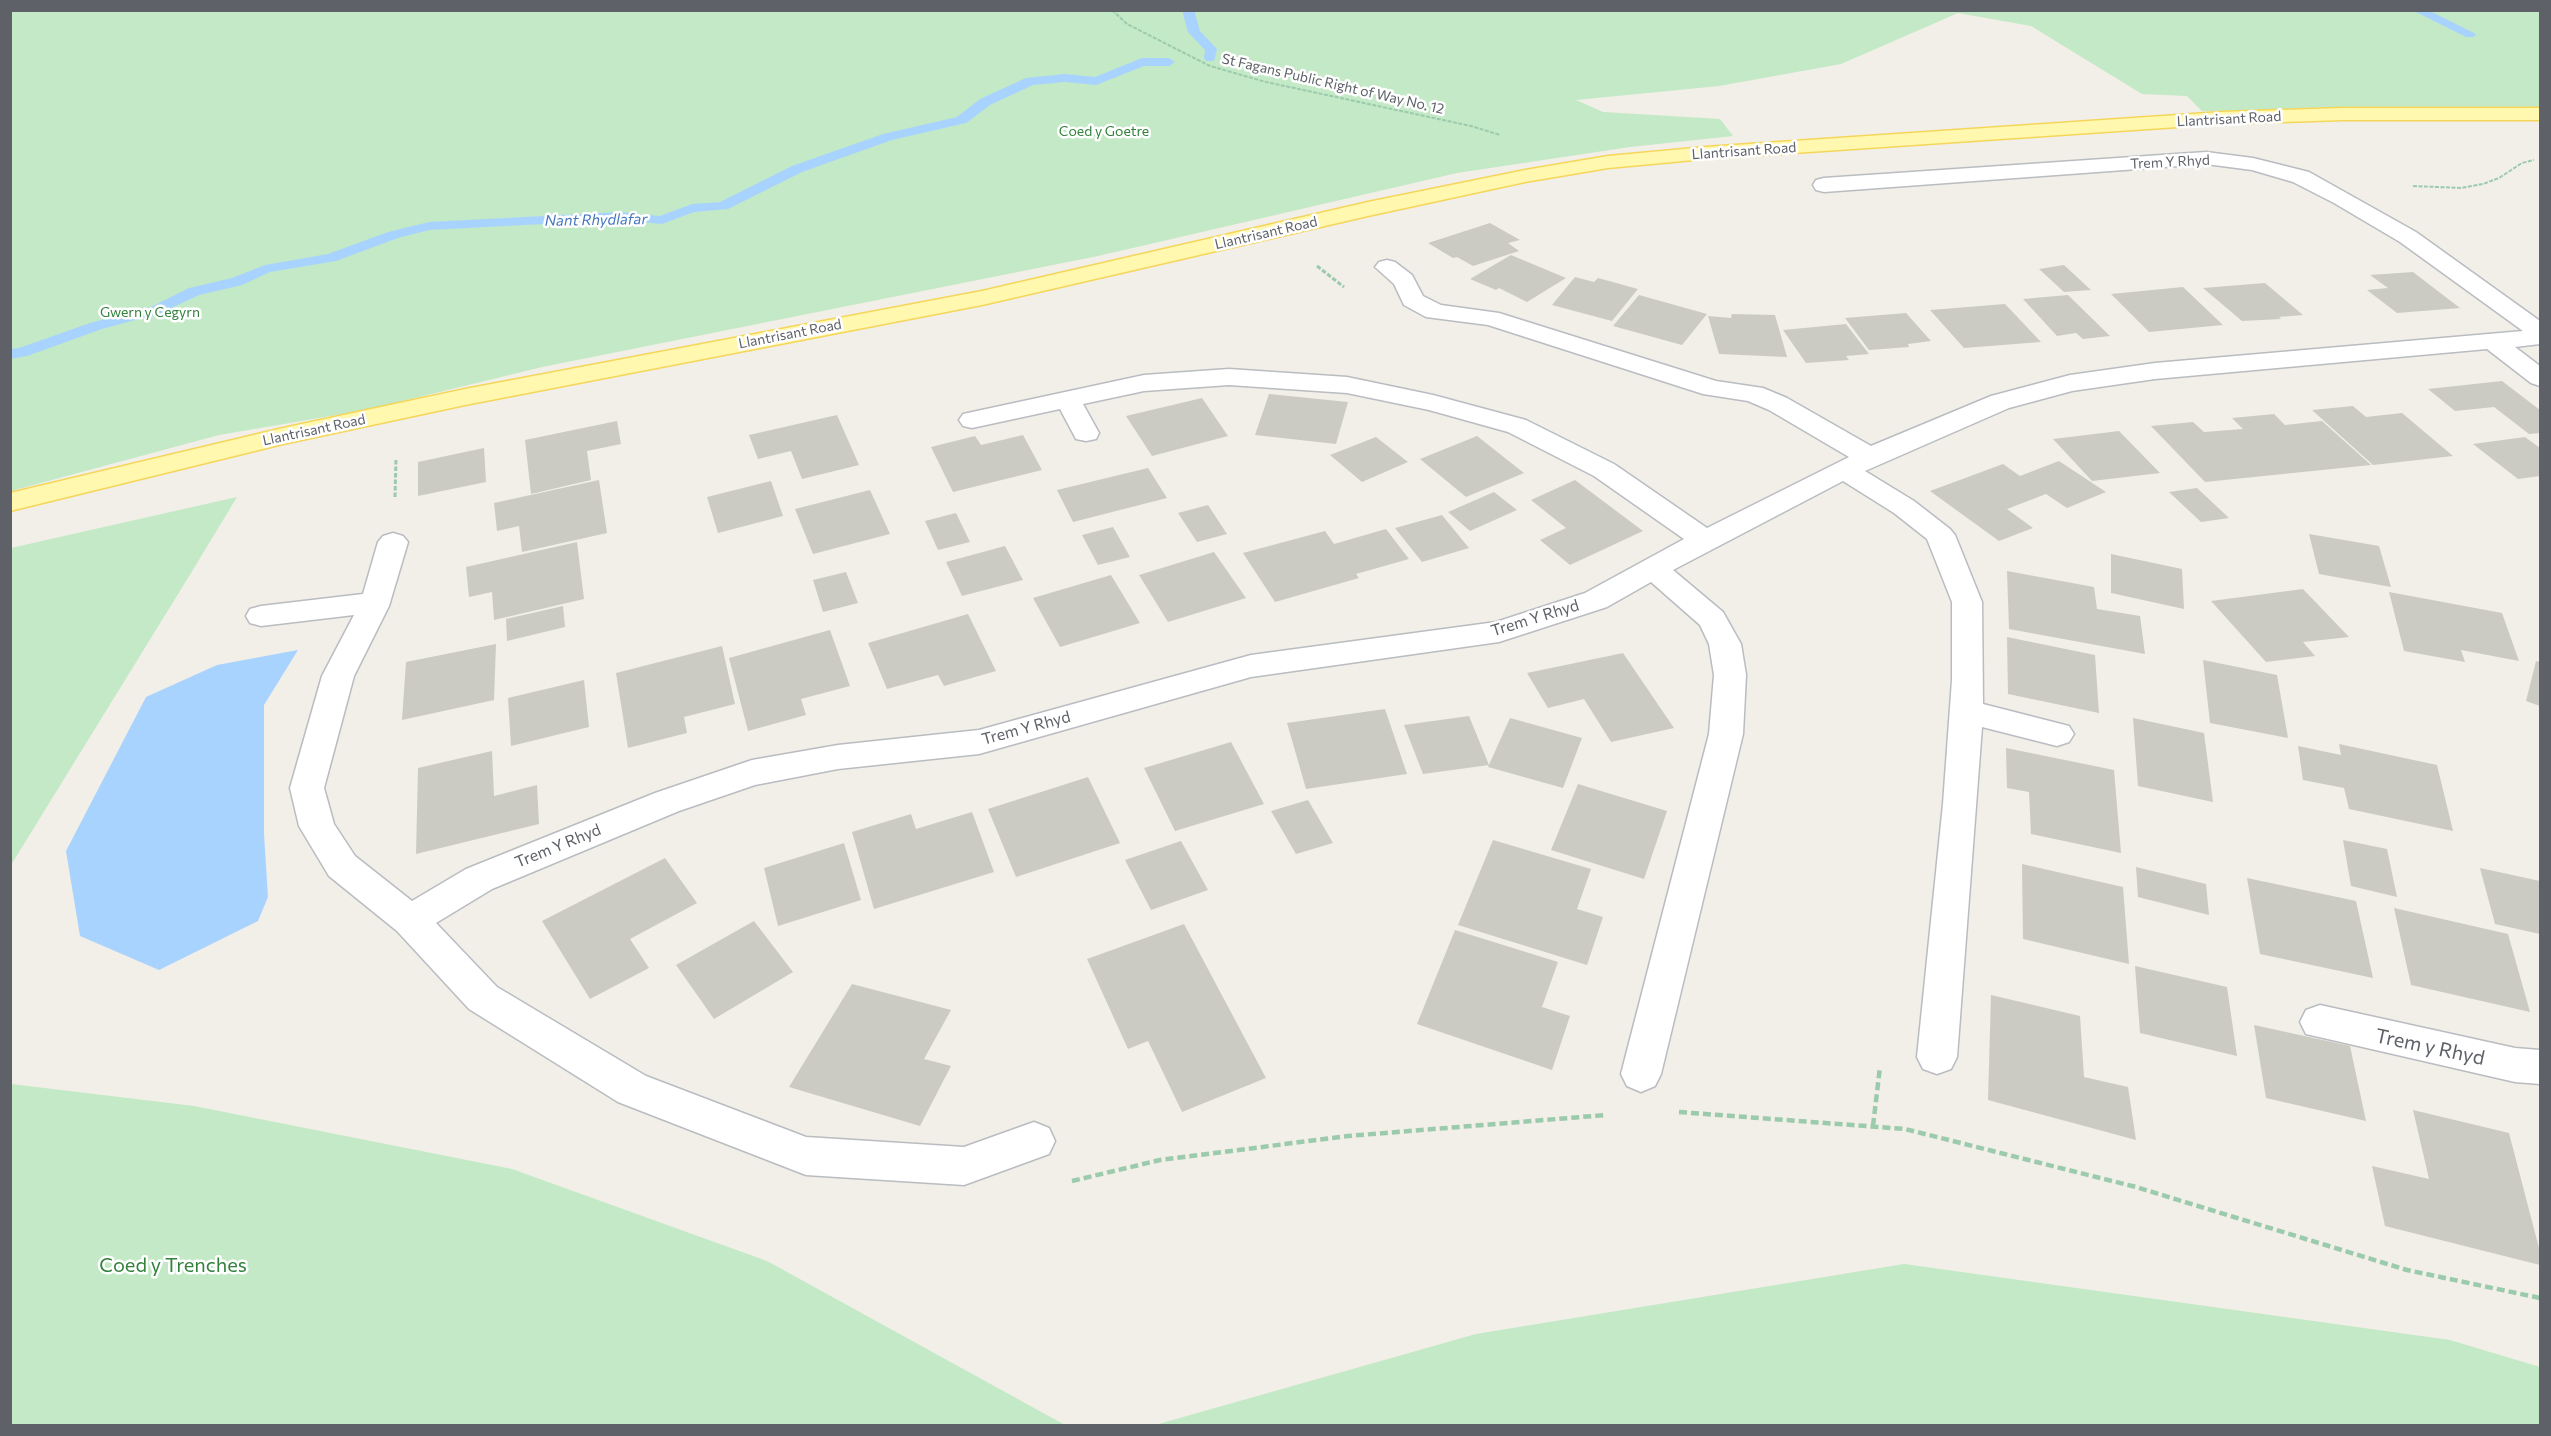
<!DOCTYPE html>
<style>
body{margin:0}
#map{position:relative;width:2551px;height:1436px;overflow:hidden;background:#f1efe7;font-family:Commissioner,sans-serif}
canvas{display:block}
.frame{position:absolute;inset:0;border:12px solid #5e6268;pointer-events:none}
</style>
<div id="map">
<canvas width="2551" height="1436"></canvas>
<div class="frame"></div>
</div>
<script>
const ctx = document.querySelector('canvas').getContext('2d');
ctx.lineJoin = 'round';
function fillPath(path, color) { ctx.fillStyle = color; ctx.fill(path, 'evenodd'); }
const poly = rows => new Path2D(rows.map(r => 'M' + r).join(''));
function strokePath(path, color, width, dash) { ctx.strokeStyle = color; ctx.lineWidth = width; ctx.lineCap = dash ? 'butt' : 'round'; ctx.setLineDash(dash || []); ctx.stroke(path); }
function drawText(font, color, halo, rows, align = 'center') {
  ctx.font = font + ' Commissioner,sans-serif'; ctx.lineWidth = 5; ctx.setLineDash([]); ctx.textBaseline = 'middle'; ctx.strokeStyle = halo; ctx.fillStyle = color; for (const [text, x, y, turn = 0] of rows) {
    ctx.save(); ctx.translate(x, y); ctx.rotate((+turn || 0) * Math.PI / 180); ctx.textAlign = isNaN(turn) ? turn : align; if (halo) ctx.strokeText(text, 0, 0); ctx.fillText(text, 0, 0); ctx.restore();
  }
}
const green = poly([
 [11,11,2540,11,2540,108,2202,111,2187,96,2142,94,2031,26,1958,13,1841,64,1719,86,1576,100,1603,112,1720,119,1733,136,1630,147,1457,173,1098,256,542,367,366,410,219,435,11,491],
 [237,497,191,573,11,865,11,548],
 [11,1084,194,1106,512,1169,767,1261,1065,1425,11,1425],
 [1904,1264,2450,1340,2540,1367,2540,1425,1155,1425,1476,1334]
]);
const water = poly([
 [298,650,264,705,264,834,268,897,258,921,159,970,80,936,66,851,146,697,217,665]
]);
const stream = poly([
 [1182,10,1194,10,1200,31,1217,49,1214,61,1206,61,1204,58,1205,50,1188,32,1182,10],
 [2412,10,2428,10,2476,34,2474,37,2466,37,2412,10],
 [1142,58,1169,58,1175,62,1169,66,1144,66,1096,85,1065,82,1033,85,990,105,966,123,892,140,802,172,728,209,694,212,662,224,620,220,429,230,398,238,336,261,270,272,242,285,199,295,161,313,102,329,27,356,10,359,10,349,19,348,90,323,151,307,189,288,232,278,265,265,328,254,388,232,429,222,620,212,660,216,692,204,720,202,792,166,883,134,957,117,980,99,1026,78,1065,74,1095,77,1142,58]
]);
const building = poly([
 [1490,223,1520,240,1508,243,1519,251,1473,266,1457,257,1453,258,1428,243],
 [1511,255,1566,278,1527,302,1499,288,1496,290,1470,279],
 [2064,265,2091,290,2064,292,2039,269],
 [2413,272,2460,308,2397,313,2367,290,2388,288,2370,275],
 [1575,277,1594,282,1598,278,1638,289,1612,321,1552,305],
 [2265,283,2303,315,2279,317,2281,319,2242,321,2203,288],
 [2183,287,2223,325,2149,332,2111,294],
 [1639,295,1707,314,1682,345,1613,326],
 [2068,295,2110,336,2083,339,2076,333,2057,336,2023,299],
 [2005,304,2041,342,1964,348,1930,310],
 [1906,313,1931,341,1908,344,1909,347,1869,350,1845,318],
 [1732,314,1775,315,1787,357,1719,354,1708,316,1731,318],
 [1846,324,1869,354,1846,356,1849,360,1806,363,1783,330],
 [2502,381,2540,410,2540,433,2529,434,2494,407,2455,411,2428,389],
 [1269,394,1348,402,1336,444,1255,435],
 [1202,398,1228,436,1152,456,1126,416],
 [2353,406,2366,417,2402,413,2453,456,2373,465,2312,410],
 [2274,414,2285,425,2322,421,2371,465,2205,482,2151,426,2193,422,2204,432,2243,429,2232,418],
 [837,415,859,465,802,479,791,451,758,459,749,435],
 [617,421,621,444,587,451,591,480,531,494,525,440],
 [2119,431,2160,473,2092,481,2053,439],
 [1023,435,1042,470,953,492,931,447,975,436,981,445],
 [1477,436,1524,473,1466,497,1420,459],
 [1376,437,1408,462,1362,482,1330,455],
 [2525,437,2540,448,2540,476,2518,479,2473,444],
 [484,448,486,482,418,496,418,462],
 [2059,461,2106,492,2067,508,2046,494,2007,509,2033,528,1999,541,1930,491,2003,464,2020,476],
 [1148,468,1167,498,1073,522,1057,490],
 [599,480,607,533,522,552,519,526,497,531,494,503],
 [1575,480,1643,531,1570,565,1540,540,1566,528,1531,500],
 [771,481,783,516,718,533,707,497],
 [2197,488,2229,518,2201,522,2169,492],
 [870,490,890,534,813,554,795,509],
 [1494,492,1517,510,1470,531,1448,512],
 [1208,505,1227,534,1197,542,1178,513],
 [956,513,970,542,938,550,925,521],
 [1442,515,1469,548,1422,562,1395,528],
 [1113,527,1130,557,1098,565,1082,535],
 [1386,529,1409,559,1356,574,1359,578,1275,602,1243,553,1325,531,1334,544],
 [2309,534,2379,546,2391,587,2319,574],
 [577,542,584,599,494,620,492,592,469,597,466,567],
 [1005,546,1023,580,962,596,946,562],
 [1214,552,1246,598,1168,622,1139,575],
 [2111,554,2182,569,2184,609,2111,593],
 [2007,571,2094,587,2097,609,2140,616,2145,654,2009,629],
 [846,572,858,603,823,612,813,580],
 [1111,575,1140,623,1060,647,1033,598],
 [2303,589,2349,637,2303,642,2315,656,2266,662,2211,601],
 [2389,592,2502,613,2519,661,2461,650,2465,662,2404,651],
 [563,606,565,627,507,641,506,619],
 [968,614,996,671,944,686,938,675,887,689,868,643],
 [830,630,850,686,801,699,806,715,748,731,729,658],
 [2007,637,2095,655,2099,713,2008,694],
 [496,644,494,700,402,720,406,662],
 [722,646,735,704,684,717,687,733,628,748,616,673],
 [1623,653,1674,728,1611,742,1584,699,1548,708,1527,673],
 [2203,660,2277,675,2288,738,2210,723],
 [2536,661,2540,662,2540,706,2526,701],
 [584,680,589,727,511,746,508,698],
 [1385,709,1407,774,1306,789,1287,723],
 [1469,716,1489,765,1423,774,1404,725],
 [1510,718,1582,738,1563,788,1488,767],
 [2133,718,2204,733,2213,802,2138,786],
 [1231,742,1264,804,1175,831,1144,768],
 [2339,744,2437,765,2453,831,2349,809,2344,788,2303,780,2298,746,2341,755],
 [2006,748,2114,770,2121,853,2031,834,2029,792,2007,788],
 [492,751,494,796,537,785,539,824,416,854,418,768],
 [1088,777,1120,843,1016,877,988,809],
 [1578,784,1667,811,1644,879,1551,850],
 [1308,800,1333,843,1296,854,1271,811],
 [972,812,994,872,874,909,852,832,911,814,916,829],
 [1493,840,1591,869,1577,909,1603,917,1587,965,1458,925],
 [2343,840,2387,849,2397,897,2351,886],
 [1181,841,1208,890,1151,910,1125,860],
 [844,843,861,900,778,926,764,868],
 [665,858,697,903,630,939,649,968,590,999,542,921],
 [2022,864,2123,887,2129,964,2023,939],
 [2136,867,2206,884,2209,915,2138,897],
 [2480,868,2540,881,2540,934,2495,924],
 [2247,878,2356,901,2373,978,2260,954],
 [2394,908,2508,934,2530,1012,2411,985],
 [754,921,793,972,714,1019,676,965],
 [1184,924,1266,1078,1182,1112,1148,1041,1128,1049,1087,959],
 [1455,930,1558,962,1542,1007,1570,1016,1552,1070,1417,1024],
 [2135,966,2227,987,2237,1056,2140,1033],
 [852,984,951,1010,924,1059,951,1066,920,1126,789,1087],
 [1991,995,2080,1016,2084,1077,2128,1087,2136,1140,1988,1100],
 [2254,1025,2350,1046,2366,1121,2266,1098],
 [2413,1110,2509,1133,2540,1252,2540,1265,2385,1226,2372,1166,2429,1179]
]);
const pathFar2 = poly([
 [1112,10,1127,24,1210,66,1266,82,1471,126,1500,135],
 [2413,186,2461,188,2483,184,2499,178,2522,163,2534,160]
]);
const pathFar1 = poly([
 [1317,266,1344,287],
 [395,497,396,459]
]);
const path = poly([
 [1679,1112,1905,1129,2136,1187,2407,1270,2540,1298],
 [1873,1126,1880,1067],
 [1072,1181,1160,1160,1348,1136,1606,1115]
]);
const minor = poly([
 [2206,152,2253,158,2309,172,2416,232,2540,321,2540,344,2515,347,2540,366,2540,386,2531,383,2487,349,2155,379,2072,391,2009,408,1865,471,1914,501,1950,529,1955,535,1982,602,1983,704,2069,726,2074,734,2069,742,2057,746,1982,727,1957,1057,1951,1069,1937,1074,1923,1069,1917,1057,1943,804,1952,680,1952,602,1927,539,1894,513,1843,481,1673,570,1723,612,1741,644,1746,675,1743,734,1661,1074,1655,1086,1641,1092,1627,1086,1621,1074,1709,734,1714,675,1709,644,1700,625,1651,582,1607,607,1499,642,1251,677,979,754,838,769,755,785,679,811,492,889,436,923,497,987,646,1076,806,1137,964,1147,1034,1122,1049,1128,1055,1141,1049,1154,964,1185,806,1175,618,1102,469,1009,397,931,329,876,299,826,290,788,322,676,354,615,261,626,250,623,246,616,250,609,261,606,363,594,378,542,383,536,393,533,403,536,408,542,389,606,354,676,324,788,334,824,355,856,412,901,466,869,655,793,752,760,838,745,979,730,1251,655,1496,622,1585,593,1684,539,1594,476,1508,432,1429,410,1347,393,1229,385,1144,391,1083,404,1099,433,1096,439,1086,441,1076,439,1060,409,972,428,963,426,959,420,963,414,1144,375,1229,369,1347,377,1433,395,1526,420,1614,464,1707,528,1849,457,1769,410,1748,401,1703,394,1488,325,1426,317,1404,305,1394,284,1375,267,1379,262,1387,260,1395,262,1412,275,1423,296,1441,305,1499,313,1716,381,1763,388,1787,398,1871,446,1991,396,2070,375,2155,363,2523,331,2400,242,2334,203,2293,182,2252,170,2206,164,1824,192,1816,190,1813,185,1816,180,1824,178,2206,152],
 [2320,1005,2515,1048,2540,1050,2540,1084,2515,1082,2306,1034,2300,1022,2306,1010,2320,1005]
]);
const major = poly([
 [2343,108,2540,108,2540,120,2343,120,2222,124,1705,159,1608,168,1525,182,1368,216,982,305,465,405,283,444,10,511,10,493,283,428,465,389,982,291,1368,202,1525,170,1608,156,1705,147,2222,112,2343,108]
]);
const farStreetnames = [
 ["St Fagans Public Right of Way No. 12",1333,84,13],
 ["Llantrisant Road",2229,119,-3],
 ["Llantrisant Road",1744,151,-4],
 ["Trem Y Rhyd",2170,162,-3],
 ["Llantrisant Road",1266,233,-13],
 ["Llantrisant Road",790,334,-11],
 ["Llantrisant Road",314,430,-12]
];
const farParknames = [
 ["Coed y Goetre",1104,131],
 ["Gwern y Cegyrn",150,312]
];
const farWaternames = [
 ["Nant Rhydlafar",596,220,-1]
];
const streetNames = [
 ["Trem Y Rhyd",1535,618,-17],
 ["Trem Y Rhyd",1026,728,-15],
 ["Trem Y Rhyd",558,846,-22]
];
const nearStreetnames = [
 ["Trem y Rhyd",2430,1047,12]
];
const nearParknames = [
 ["Coed y Trenches",173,1265]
];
fillPath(green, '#c3e9c6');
fillPath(water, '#a9d3ff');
fillPath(stream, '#a9d3ff');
fillPath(building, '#cccbc3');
strokePath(minor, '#b9bcc1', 3);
strokePath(major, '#f5d65b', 3);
strokePath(pathFar2, '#9ccaad', 2, [4, 1.5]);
strokePath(pathFar1, '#9ccaad', 3, [4.5, 2]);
strokePath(path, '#9ccaad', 4.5, [8, 4]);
fillPath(minor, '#fff');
fillPath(major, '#fff8ae');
drawText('14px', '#5e6268', '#fff', farStreetnames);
drawText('14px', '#32823c', '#fff', farParknames);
drawText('italic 15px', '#4376bf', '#fff', farWaternames);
drawText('16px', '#5e6268', '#fff', streetNames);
drawText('20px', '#5e6268', '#fff', nearStreetnames);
drawText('20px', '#32823c', '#fff', nearParknames);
</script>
